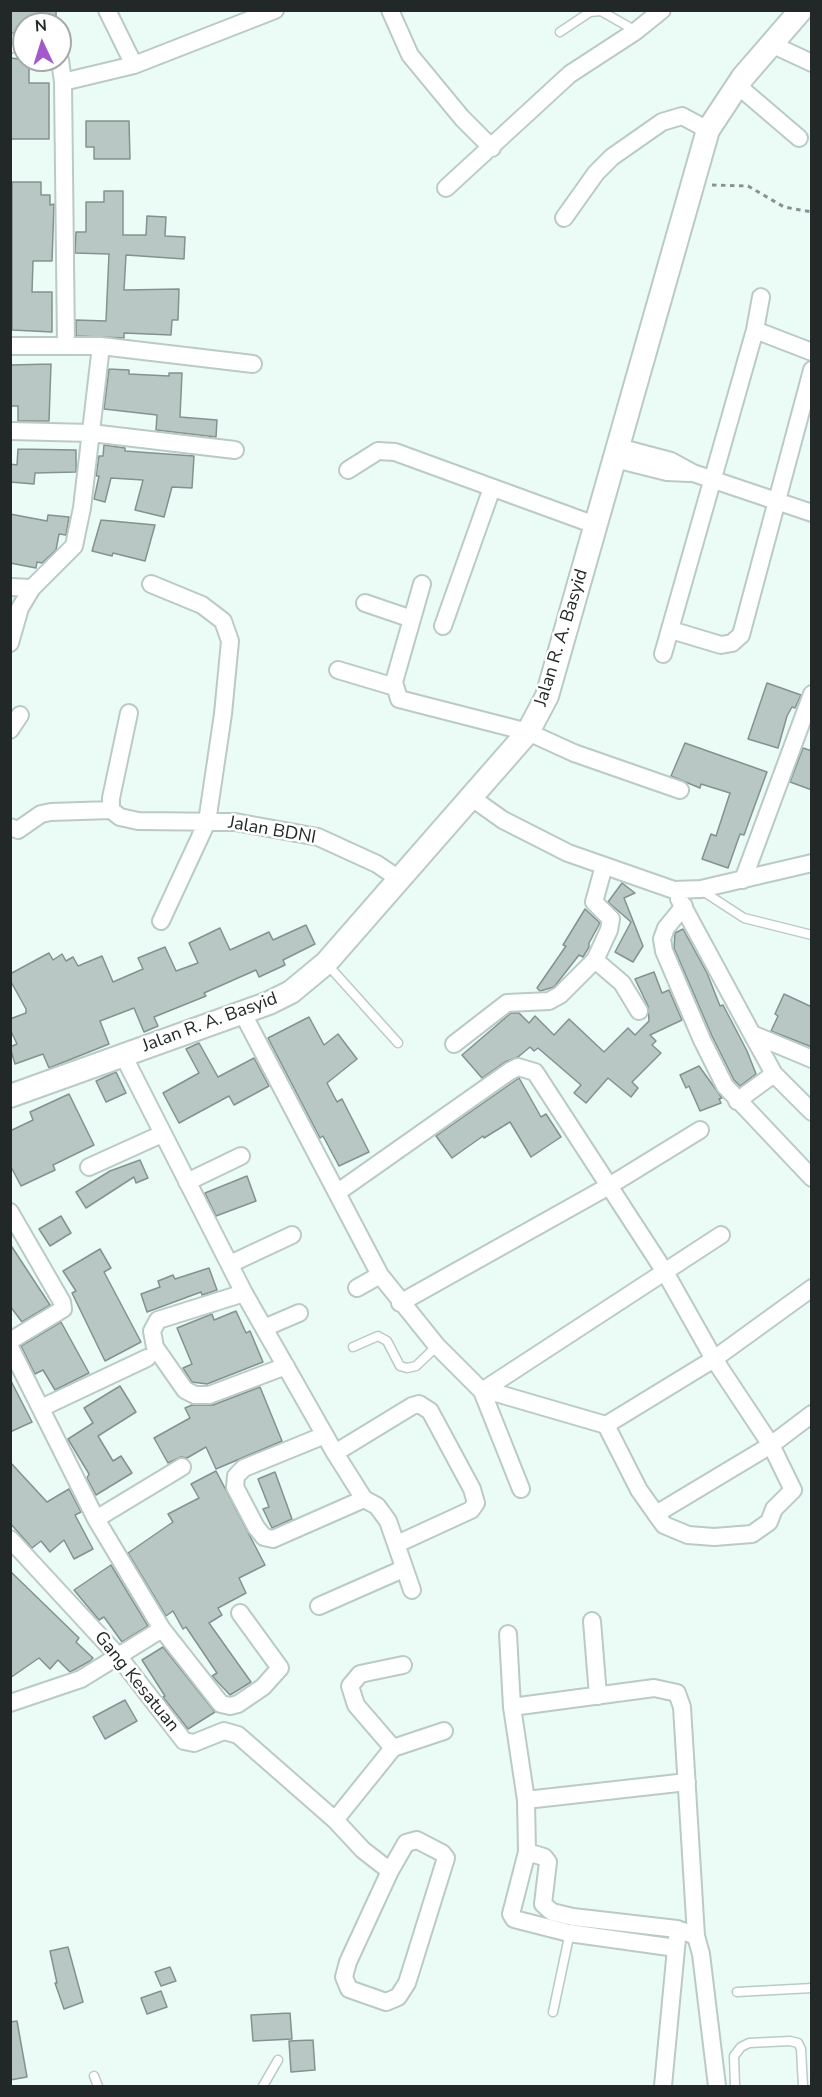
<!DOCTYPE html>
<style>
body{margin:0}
#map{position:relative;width:822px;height:2097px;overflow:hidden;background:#ebfcf7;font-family:"Nunito Sans",sans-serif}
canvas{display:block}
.frame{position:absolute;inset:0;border:12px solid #222827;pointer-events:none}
.north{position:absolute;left:12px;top:12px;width:60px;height:60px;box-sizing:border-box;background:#fff;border:2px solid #a7a9a9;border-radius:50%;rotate:356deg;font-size:16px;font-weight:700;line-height:24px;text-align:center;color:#222827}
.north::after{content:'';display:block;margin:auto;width:21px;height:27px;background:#a359cc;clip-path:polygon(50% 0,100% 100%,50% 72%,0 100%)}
</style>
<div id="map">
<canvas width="822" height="2097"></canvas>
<div class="frame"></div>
<div class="north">N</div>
</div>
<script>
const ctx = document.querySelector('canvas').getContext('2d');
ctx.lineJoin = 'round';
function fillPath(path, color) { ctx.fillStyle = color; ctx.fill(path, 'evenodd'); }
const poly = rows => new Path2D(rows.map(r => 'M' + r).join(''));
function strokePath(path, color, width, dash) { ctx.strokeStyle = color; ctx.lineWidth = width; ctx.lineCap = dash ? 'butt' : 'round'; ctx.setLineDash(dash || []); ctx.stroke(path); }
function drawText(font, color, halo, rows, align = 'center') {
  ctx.font = font + ' "Nunito Sans",sans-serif'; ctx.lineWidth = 5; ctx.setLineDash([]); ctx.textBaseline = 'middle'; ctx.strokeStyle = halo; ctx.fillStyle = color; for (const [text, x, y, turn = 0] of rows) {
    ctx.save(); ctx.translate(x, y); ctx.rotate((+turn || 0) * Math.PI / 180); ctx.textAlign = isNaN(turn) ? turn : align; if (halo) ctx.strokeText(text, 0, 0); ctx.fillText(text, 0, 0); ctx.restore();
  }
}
const building = poly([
 [10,10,56,10,56,24,24,24,24,33,10,33,10,10],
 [10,58,29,60,29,83,49,83,49,139,10,139,10,58],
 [86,121,129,121,130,159,94,159,94,147,86,147,86,121],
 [12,182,41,182,41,195,50,195,50,205,54,204,52,261,33,261,32,292,52,292,52,332,12,330,12,182],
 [104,191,123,191,123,235,146,235,147,216,166,217,165,236,185,237,184,259,126,255,124,290,179,289,178,320,172,320,171,335,124,333,124,338,76,336,76,320,106,321,109,254,75,253,76,232,86,232,86,202,104,202,104,191],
 [51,364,49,421,18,421,18,406,10,406,10,365,51,364],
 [109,369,129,370,129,374,169,376,169,373,182,373,180,417,217,420,216,437,156,430,157,415,104,409,109,369],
 [104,445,125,448,125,451,194,456,192,488,172,487,164,517,135,510,143,480,111,478,105,502,94,499,99,476,96,476,99,456,103,456,104,445],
 [18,449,76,450,76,472,35,473,34,484,10,482,10,464,17,465,18,449],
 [10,514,47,521,48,515,69,517,66,535,59,534,56,550,42,563,37,562,36,568,10,563,10,514],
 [101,520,155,525,145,561,113,553,112,556,92,551,101,520],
 [767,683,801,695,795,708,792,707,787,716,778,748,748,739,767,683],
 [685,743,767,772,744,835,740,834,728,868,702,859,711,834,716,836,730,793,701,784,700,788,671,776,685,743],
 [803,748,812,751,812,790,790,782,803,748],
 [622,883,635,893,624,898,643,946,633,962,615,952,631,922,608,902,622,883],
 [585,909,600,923,589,943,589,947,583,957,579,955,554,987,540,991,537,988,566,946,563,945,585,909],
 [306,925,315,944,283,960,285,965,259,977,256,970,204,993,206,996,154,1017,158,1026,144,1032,134,1008,100,1021,109,1044,49,1068,43,1054,15,1064,10,1047,17,1044,10,1029,10,1019,26,1013,26,1009,10,980,10,974,49,953,53,960,62,954,66,961,73,957,78,966,102,956,113,982,143,969,138,958,165,947,176,971,198,963,189,943,220,928,230,950,269,932,273,940,306,925],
 [683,929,707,973,720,1006,723,1005,747,1051,756,1074,740,1086,734,1080,712,1036,674,948,675,933,683,929],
 [654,972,662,993,669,990,682,1020,650,1035,656,1041,652,1045,661,1053,632,1082,638,1088,631,1097,608,1078,586,1103,574,1093,581,1085,538,1048,534,1051,530,1047,518,1057,505,1062,482,1078,462,1055,511,1013,519,1013,529,1023,535,1016,554,1035,569,1019,604,1052,628,1028,635,1035,649,1021,648,1006,635,979,654,972],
 [784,994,812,1007,812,1047,771,1031,778,1016,775,1014,784,994],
 [309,1017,324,1045,338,1034,357,1059,327,1083,337,1102,342,1099,369,1152,339,1166,323,1136,320,1138,268,1038,309,1017],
 [199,1043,218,1077,254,1058,269,1086,234,1105,229,1096,179,1123,163,1093,199,1073,186,1049,199,1043],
 [699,1066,722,1098,719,1099,721,1103,700,1111,689,1086,686,1088,680,1075,699,1066],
 [116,1072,126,1093,106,1102,96,1081,116,1072],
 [519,1078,541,1117,546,1114,561,1137,531,1157,510,1122,484,1138,483,1136,452,1158,436,1136,519,1078],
 [69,1094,94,1145,53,1165,55,1170,21,1186,10,1165,10,1131,33,1120,30,1112,69,1094],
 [140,1160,148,1178,136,1183,134,1177,86,1208,76,1192,110,1171,140,1160],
 [247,1176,256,1201,216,1216,205,1193,247,1176],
 [61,1216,71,1233,50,1246,39,1229,61,1216],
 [10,1244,50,1305,22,1322,10,1306,10,1244],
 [100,1249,111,1268,104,1272,141,1342,105,1361,72,1293,76,1291,63,1271,100,1249],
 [209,1268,217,1290,202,1295,201,1292,147,1312,141,1294,160,1287,158,1281,173,1275,175,1279,209,1268],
 [236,1311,246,1333,250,1331,263,1362,207,1384,192,1382,183,1368,192,1364,177,1328,212,1314,214,1320,236,1311],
 [61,1322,89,1373,55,1390,43,1370,35,1374,21,1346,61,1322],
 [10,1379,32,1422,10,1432,10,1379],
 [120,1386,136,1412,98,1436,113,1461,121,1456,132,1473,96,1495,87,1478,89,1474,68,1439,93,1423,84,1408,120,1386],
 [260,1387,282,1441,216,1469,206,1447,187,1458,181,1457,168,1463,154,1438,190,1418,185,1408,192,1405,213,1405,260,1387],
 [10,1462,47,1502,69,1489,81,1512,75,1515,93,1549,74,1559,64,1540,50,1552,41,1541,32,1548,10,1523,10,1462],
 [216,1471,265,1565,239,1578,246,1593,218,1608,222,1615,209,1623,251,1682,230,1695,212,1676,217,1673,186,1627,183,1629,173,1611,166,1616,128,1553,173,1522,168,1514,199,1498,191,1484,216,1471],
 [275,1472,292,1519,272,1528,263,1509,269,1507,258,1479,275,1472],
 [111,1565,148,1626,122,1642,104,1617,99,1620,74,1590,111,1565],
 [10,1571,79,1638,76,1642,93,1658,90,1661,70,1672,58,1660,50,1669,39,1658,10,1678,10,1571],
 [163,1647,215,1712,188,1729,163,1697,165,1696,142,1660,163,1647],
 [125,1700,137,1721,105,1739,93,1717,125,1700],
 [68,1947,83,2002,64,2009,55,1983,57,1983,50,1951,68,1947],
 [170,1967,176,1981,161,1986,155,1972,170,1967],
 [161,1991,167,2007,147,2014,141,1998,161,1991],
 [290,2013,292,2039,253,2041,251,2015,290,2013],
 [17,2021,27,2077,10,2080,10,2022,17,2021],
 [313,2040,315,2070,291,2072,289,2041,313,2040]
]);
const path = poly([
 [712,185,748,186,784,207,812,212]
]);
const lane = poly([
 [560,32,590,12,601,11,636,31],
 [701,890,744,918,812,935],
 [326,963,398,1043],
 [353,1347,378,1336,387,1341,400,1366,407,1368,416,1366,437,1346],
 [737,1992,812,1988],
 [553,2012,570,1932],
 [94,2076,98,2086],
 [263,2086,278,2060],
 [735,2086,734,2056,741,2047,749,2043,790,2041,798,2043,801,2049,803,2086]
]);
const street = poly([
 [107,10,134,65],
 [390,10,410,55,462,118,492,148],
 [10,44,24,43],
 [771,44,812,63],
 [60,60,63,82,66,345],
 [63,82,134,65,275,10],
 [737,85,799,138],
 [446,188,570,74,636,31,662,10],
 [564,218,596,173,612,157,662,122,682,116,708,130],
 [755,330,812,352],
 [10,346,101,346,253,364],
 [10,431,91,433,235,450],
 [618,447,671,461,693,473,812,513],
 [615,459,667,472,689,473],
 [348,470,378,451,395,452,595,525],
 [151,584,202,605,223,621,230,641,223,714,207,822,161,921],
 [422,584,394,682,399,699,528,732,574,753,680,790],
 [10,587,32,588],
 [365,603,412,619],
 [443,626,492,488],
 [671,630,721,645,732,643,741,635,812,370],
 [10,643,20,608,32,588,74,546,82,508,101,346],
 [663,654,755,330,761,297],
 [338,670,395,687],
 [129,713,111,798,111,810,120,817,138,821,235,822,318,837,377,864,399,879],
 [10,730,20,715],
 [472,798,503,820,568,853,674,890,701,889,812,863],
 [10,827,18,830,41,814,51,812,111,810],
 [743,880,812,694],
 [679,899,752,1034,812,1059],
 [684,906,666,928,662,939,664,951,702,1040,725,1086,812,1178],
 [595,960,622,983,639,1011],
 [242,1012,380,1275,437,1346,482,1391,521,1489],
 [752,1034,774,1074,812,1112],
 [454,1044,507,1003,549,1001,560,995,595,960,609,930,611,919,594,902,604,866],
 [123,1055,244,1293,335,1453,364,1499,377,1506,388,1521,412,1590],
 [737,1101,774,1074],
 [89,1167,162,1134],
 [187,1182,241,1156],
 [338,1192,510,1071,518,1067,535,1072,665,1272,714,1359,771,1445,793,1490,774,1509,769,1522,752,1534,714,1537,688,1535,664,1525,656,1514,639,1490,606,1425,496,1393,489,1388],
 [10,1212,62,1302,63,1309,10,1341],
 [230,1264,292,1235],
 [357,1288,380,1275],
 [244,1293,158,1320,152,1331,155,1347,185,1390,195,1395,209,1395,286,1366],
 [400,1303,609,1186,700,1130],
 [264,1328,299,1313],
 [10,1347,96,1519,162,1629,221,1704,230,1706,238,1704,263,1687,280,1668,240,1613],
 [482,1391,721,1235],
 [41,1408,147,1358],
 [606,1425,714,1359,812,1288],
 [325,1435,244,1468,236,1476,235,1487,256,1527,264,1537,273,1539,364,1499],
 [335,1453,412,1406,419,1404,430,1411,472,1489,476,1503,471,1510,397,1544],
 [656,1514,771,1445,812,1414],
 [96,1519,182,1467],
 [10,1539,119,1657,184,1741,194,1743,224,1731,238,1735,335,1820,363,1850,390,1871,348,1962,344,1977,349,1989,386,2002,398,1997,407,1983,446,1858,442,1853,417,1840,406,1843,390,1871],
 [319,1606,403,1569],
 [592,1621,598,1696],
 [508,1634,512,1707,526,1800,527,1852,511,1914,514,1919,569,1933,676,1948],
 [10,1703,81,1679,162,1629],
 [512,1707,654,1688,677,1693,682,1707,696,1936],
 [393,1748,356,1705,350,1686,360,1674,403,1665],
 [526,1800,687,1782],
 [335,1820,393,1748,444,1731],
 [527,1852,544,1857,548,1862,543,1904,552,1912,573,1917,677,1929,696,1936,701,1954,717,2086],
 [663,2086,677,1938]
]);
const secondary = poly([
 [10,1096,269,1003,291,992,326,963,528,732,547,696,708,130,743,77,801,10]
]);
const streetNames = [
 ["Jalan R. A. Basyid",562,638,-73],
 ["Jalan BDNI",272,831,10],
 ["Jalan R. A. Basyid",210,1023,-20],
 ["Gang Kesatuan",136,1682,51]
];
fillPath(building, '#b8c7c3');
strokePath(building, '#84928f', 1.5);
strokePath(lane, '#bacac6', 11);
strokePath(street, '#bacac6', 20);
strokePath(secondary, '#bacac6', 26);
strokePath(path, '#879390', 3, [4.5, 4.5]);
strokePath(lane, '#fff', 8);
strokePath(street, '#fff', 16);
strokePath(secondary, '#fff', 22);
drawText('18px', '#222827', '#fff', streetNames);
</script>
